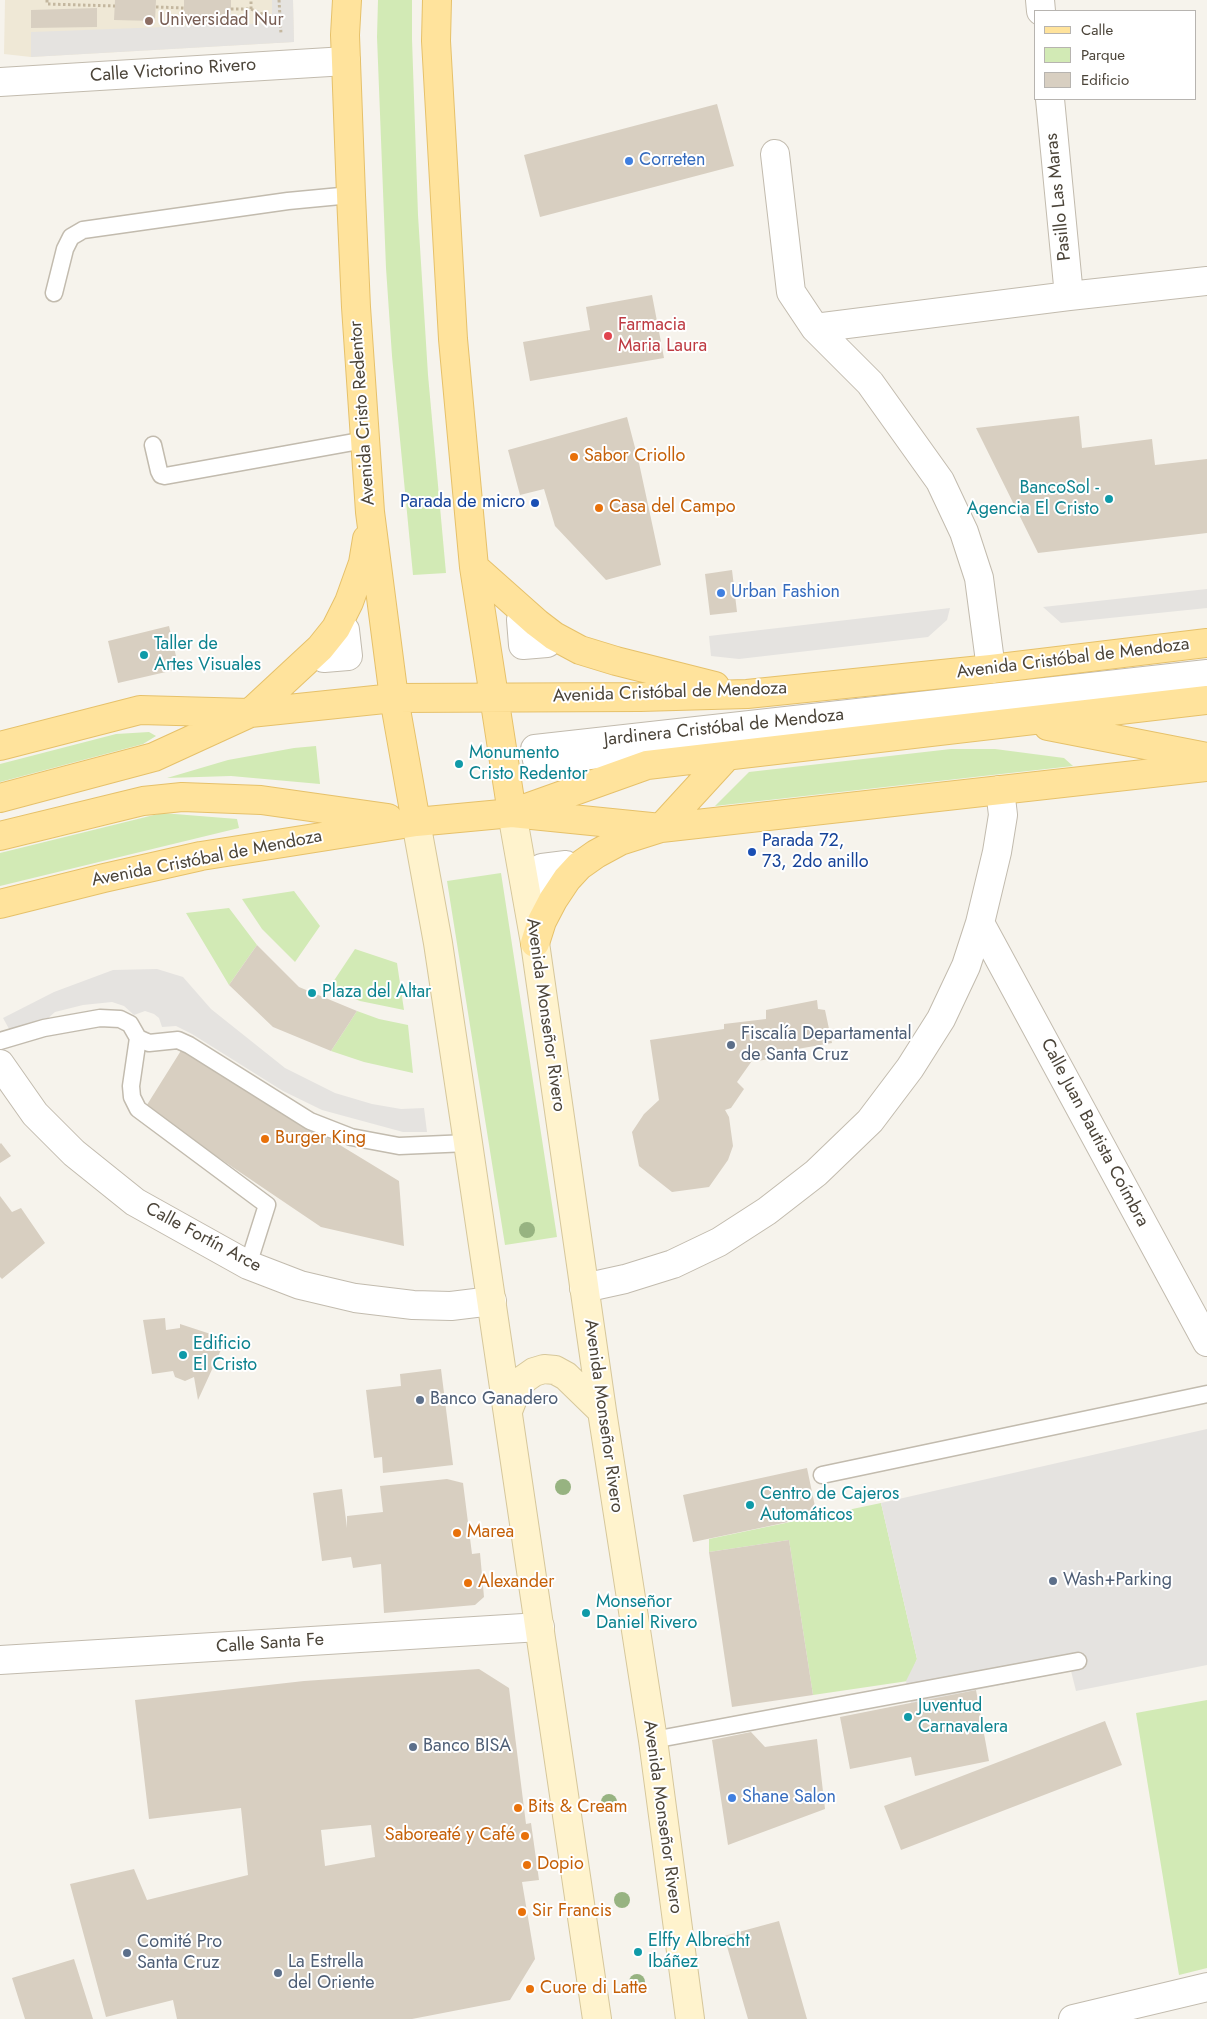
<!DOCTYPE html>
<meta charset="utf-8">
<style>
body{margin:0}
#map{position:relative;width:1207px;height:2019px;overflow:hidden;background:#f6f3ec;font-family:Jost,sans-serif}
canvas{display:block}
.legend{position:absolute;left:1034px;top:10px;width:162px;height:90px;box-sizing:border-box;background:#fff;border:1px solid #b7b4b0;margin:0;padding:6px 9px;list-style:none;font-size:15px;color:#4b4439}
.legend li{display:flex;align-items:center;gap:10px;height:25px}
.legend b{width:25px;border:1px solid #b7b4b0}
</style>
<div id="map">
<canvas width="1207" height="2019"></canvas>
<ul class="legend">
<li><b style="height:6px;background:#ffe39c"></b>Calle</li>
<li><b style="height:14px;background:#d2eab5"></b>Parque</li>
<li><b style="height:14px;background:#d8cfc1"></b>Edificio</li>
</ul>
</div>
<script>
const ctx = document.querySelector('canvas').getContext('2d');
ctx.lineJoin = 'round';
function fillPath(path, color) { ctx.fillStyle = color; ctx.fill(path, 'evenodd'); }
const poly = rows => new Path2D(rows.map(r => 'M' + r).join(''));
function strokePath(path, color, width, dash) { ctx.strokeStyle = color; ctx.lineWidth = width; ctx.lineCap = dash ? 'butt' : 'round'; ctx.setLineDash(dash || []); ctx.stroke(path); }
function drawText(font, color, halo, rows, align = 'center') {
  ctx.font = font + ' Jost,sans-serif'; ctx.lineWidth = 4; ctx.setLineDash([]); ctx.textBaseline = 'middle'; ctx.strokeStyle = halo; ctx.fillStyle = color; for (const [text, x, y, turn = 0] of rows) {
    ctx.save(); ctx.translate(x, y); ctx.rotate((+turn || 0) * Math.PI / 180); ctx.textAlign = isNaN(turn) ? turn : align; if (halo) ctx.strokeText(text, 0, 0); ctx.fillText(text, 0, 0); ctx.restore();
  }
}
const education = poly([
 [5,0,293,0,294,42,31,57,4,54]
]);
const green = poly([
 [378,0,412,0,412,39,418,215,428,375,446,573,413,575,392,356,386,268,377,37],
 [149,732,156,736,143,744,0,782,0,764,116,734],
 [316,746,320,784,231,776,167,778,228,760,294,748],
 [951,749,995,749,1064,758,1073,766,715,806,749,772],
 [162,813,237,819,239,828,0,886,0,853],
 [501,873,557,1237,505,1245,447,881],
 [294,891,320,926,295,962,262,929,242,899],
 [229,908,257,945,229,985,186,913],
 [355,949,397,963,404,1010,360,1001,329,988],
 [357,1011,379,1019,408,1025,413,1073,364,1062,331,1051],
 [881,1503,917,1659,908,1681,813,1695,789,1540,709,1552,709,1539],
 [1207,1700,1207,1968,1179,1975,1136,1713]
]);
const parking = poly([
 [272,0,293,0,294,42,31,57,31,32,272,23],
 [1207,589,1207,608,1061,623,1043,607],
 [950,608,947,620,928,637,739,659,711,656,709,636],
 [157,969,183,977,211,1009,285,1068,335,1093,372,1104,401,1109,424,1108,427,1132,403,1132,322,1110,283,1091,192,1034,176,1026,162,1027,159,1018,154,1014,145,1011,134,1015,124,1006,112,1002,83,1005,55,1012,18,1045,3,1018,54,992,113,970],
 [1207,1429,1207,1665,1076,1691,1071,1671,911,1703,906,1681,917,1659,881,1503]
]);
const building = poly([
 [115,0,156,0,155,21,114,20],
 [184,0,231,0,231,22,184,22],
 [97,8,97,27,31,28,31,10],
 [717,104,734,166,540,217,524,155],
 [652,295,664,358,530,381,523,342,590,330,586,307],
 [1079,416,1082,448,1152,439,1155,465,1207,459,1207,533,1038,553,976,428],
 [627,417,639,463,661,565,606,580,555,526,544,489,520,495,508,450],
 [732,570,737,612,710,615,705,574],
 [169,626,179,669,118,683,108,641],
 [257,945,299,987,357,1011,331,1051,273,1027,229,985],
 [817,1000,818,1009,825,1010,832,1043,780,1052,779,1057,758,1061,754,1058,737,1082,744,1089,731,1108,725,1110,729,1117,733,1146,728,1160,709,1187,672,1192,639,1166,632,1132,644,1114,659,1100,650,1040,724,1029,724,1024,766,1019,766,1010],
 [182,1049,399,1181,404,1246,321,1227,145,1108],
 [1,1143,11,1156,0,1163,0,1144],
 [0,1196,12,1212,21,1208,45,1243,2,1279,0,1277],
 [165,1318,166,1330,180,1328,180,1324,226,1339,198,1400,194,1377,185,1381,175,1377,173,1371,152,1374,143,1320],
 [441,1369,453,1465,383,1473,382,1457,374,1458,366,1390,401,1386,400,1374],
 [807,1468,817,1516,693,1542,683,1495],
 [447,1479,463,1483,472,1554,480,1553,484,1597,475,1605,384,1613,381,1564,353,1568,351,1557,322,1561,313,1493,342,1489,347,1528,347,1516,383,1512,380,1486],
 [789,1540,813,1695,732,1707,709,1552],
 [479,1669,509,1688,526,1824,531,1823,539,1880,522,1882,535,1959,510,2000,412,2019,177,2019,173,2000,106,2017,70,1884,134,1869,147,1900,248,1875,241,1808,149,1819,135,1700,304,1681],
 [371,1825,375,1857,325,1866,321,1830],
 [976,1690,989,1761,915,1776,911,1757,850,1769,840,1717],
 [1105,1721,1122,1765,901,1850,884,1806],
 [751,1732,765,1747,817,1739,825,1809,728,1845,712,1740],
 [779,1921,807,2019,748,2019,724,1936],
 [74,1959,93,2019,25,2019,12,1978]
]);
const path = poly([
 [47,0,47,4,115,6],
 [279,0,281,34],
 [156,7,184,8],
 [231,9,251,9,251,0],
 [251,9,280,22]
]);
const lane = poly([
 [54,293,65,249,71,237,83,230,288,201,351,195],
 [153,445,159,471,161,475,165,476,365,440],
 [138,1038,149,1043,178,1040,189,1045,310,1121,351,1137,399,1146,468,1143],
 [0,1041,44,1028,100,1018,120,1019,130,1024,138,1038,131,1086,132,1097,138,1109,267,1205,248,1265],
 [822,1475,1207,1394],
 [653,1740,1078,1661]
]);
const street = poly([
 [1040,0,1041,11],
 [0,82,346,61],
 [1050,99,1069,296],
 [775,154,791,292,815,328,870,383,940,481,964,532,979,578,991,669],
 [815,328,1069,296,1207,281],
 [521,620,532,629,547,643,523,645,521,620],
 [345,630,348,656,324,658,336,643,345,630],
 [1207,674,535,749,537,760,545,760,1207,686],
 [566,865,557,878,547,893,542,868,566,865],
 [980,923,1207,1342],
 [0,1064,35,1114,74,1153,135,1202,248,1265,300,1285,355,1298,413,1305,451,1306,492,1301],
 [584,1288,625,1279,673,1264,719,1242,767,1211,816,1173,870,1121,910,1068,941,1019,966,966,980,923,997,852,1003,815,1000,790],
 [0,1660,540,1627],
 [1073,2019,1207,1987]
]);
const secondary = poly([
 [512,813,535,943,602,1411,653,1740,690,2019],
 [416,822,438,943,468,1143,597,2019],
 [508,1411,517,1388,524,1379,534,1372,544,1369,555,1370,566,1376,602,1411]
]);
const primary = poly([
 [347,0,345,35,351,195,356,307,370,512,394,698,416,822],
 [437,0,436,41,453,339,474,567,512,813],
 [474,567,537,623,554,636,580,650,616,661,715,686],
 [1048,726,1207,757],
 [0,746,140,710,250,713,394,698,640,697,747,694,991,669,1207,643],
 [0,798,154,757,250,713,320,648,336,628,349,602,363,563,367,539],
 [521,810,647,765,1207,700],
 [0,836,143,801,182,797,261,800,388,818],
 [0,904,104,878,201,856,416,822,512,813,661,828,1207,767],
 [535,943,542,921,553,900,567,879,579,866,596,854,620,841,661,828,727,756]
]);
const trees = [
 [527,1230],
 [563,1487],
 [609,1802],
 [622,1900],
 [637,1982]
];
const markers = [
 [149,21,5,"#8d6e63"],
 [629,161,5,"#3f7fe0"],
 [608,336,5,"#e0444e"],
 [574,457,5,"#e8710a"],
 [1109,499,5,"#0f9aa8"],
 [535,503,5,"#1a4fb4"],
 [599,508,5,"#e8710a"],
 [721,593,5,"#3f7fe0"],
 [144,655,5,"#0f9aa8"],
 [459,764,5,"#0f9aa8"],
 [752,852,5,"#1a4fb4"],
 [312,993,5,"#0f9aa8"],
 [731,1045,5,"#5c6f8a"],
 [265,1139,5,"#e8710a"],
 [183,1355,5,"#0f9aa8"],
 [420,1400,5,"#5c6f8a"],
 [750,1505,5,"#0f9aa8"],
 [457,1533,5,"#e8710a"],
 [1053,1581,5,"#5c6f8a"],
 [468,1583,5,"#e8710a"],
 [586,1613,5,"#0f9aa8"],
 [908,1717,5,"#0f9aa8"],
 [413,1747,5,"#5c6f8a"],
 [732,1798,5,"#3f7fe0"],
 [518,1808,5,"#e8710a"],
 [525,1836,5,"#e8710a"],
 [527,1865,5,"#e8710a"],
 [522,1912,5,"#e8710a"],
 [638,1952,5,"#0f9aa8"],
 [127,1953,5,"#5c6f8a"],
 [278,1973,5,"#5c6f8a"],
 [530,1989,5,"#e8710a"]
];
const educationNames = [
 ["Universidad Nur",159,21]
];
const streetNames = [
 ["Calle Victorino Rivero",173,71,-4],
 ["Pasillo Las Maras",1059,197,-96],
 ["Avenida Cristo Redentor",363,413,-94],
 ["Avenida Cristóbal de Mendoza",1073,659,-7],
 ["Avenida Cristóbal de Mendoza",670,693,-2],
 ["Jardinera Cristóbal de Mendoza",724,728,-6],
 ["Avenida Cristóbal de Mendoza",207,859,-11],
 ["Avenida Monseñor Rivero",545,1015,82],
 ["Calle Juan Bautista Coímbra",1094,1133,62],
 ["Calle Fortín Arce",203,1238,28],
 ["Avenida Monseñor Rivero",603,1416,82],
 ["Calle Santa Fe",270,1644,-4],
 ["Avenida Monseñor Rivero",662,1817,82]
];
const shopNames = [
 ["Correten",639,161],
 ["Urban Fashion",731,593],
 ["Shane Salon",742,1798]
];
const healthNames = [
 ["Farmacia",618,326],
 ["Maria Laura",618,347]
];
const foodNames = [
 ["Sabor Criollo",584,457],
 ["Casa del Campo",609,508],
 ["Burger King",275,1139],
 ["Marea",467,1533],
 ["Alexander",478,1583],
 ["Bits & Cream",528,1808],
 ["Saboreaté y Café",515,1836,"right"],
 ["Dopio",537,1865],
 ["Sir Francis",532,1912],
 ["Cuore di Latte",540,1989]
];
const cultureNames = [
 ["BancoSol -",1099,489,"right"],
 ["Agencia El Cristo",1099,510,"right"],
 ["Taller de",154,645],
 ["Artes Visuales",154,666],
 ["Monumento",469,754],
 ["Cristo Redentor",469,775],
 ["Plaza del Altar",322,993],
 ["Edificio",193,1345],
 ["El Cristo",193,1366],
 ["Centro de Cajeros",760,1495],
 ["Automáticos",760,1516],
 ["Monseñor",596,1603],
 ["Daniel Rivero",596,1624],
 ["Juventud",918,1707],
 ["Carnavalera",918,1728],
 ["Elffy Albrecht",648,1942],
 ["Ibáñez",648,1963]
];
const transitNames = [
 ["Parada de micro",525,503],
 ["Parada 72,",762,842,"left"],
 ["73, 2do anillo",762,863,"left"]
];
const serviceNames = [
 ["Fiscalía Departamental",741,1035],
 ["de Santa Cruz",741,1056],
 ["Banco Ganadero",430,1400],
 ["Wash+Parking",1063,1581],
 ["Banco BISA",423,1747],
 ["Comité Pro",137,1943],
 ["Santa Cruz",137,1964],
 ["La Estrella",288,1963],
 ["del Oriente",288,1984]
];
fillPath(education, '#efe8d6');
fillPath(green, '#d2eab5');
fillPath(parking, '#e5e3e0');
fillPath(building, '#d8cfc1');
strokePath(lane, '#c2bbae', 19);
strokePath(street, '#c2bbae', 30);
strokePath(secondary, '#d6c79b', 30);
strokePath(primary, '#e6c16a', 30);
strokePath(path, '#c4b79f', 3, [2.5, 2.5]);
strokePath(lane, '#fff', 16);
strokePath(street, '#fff', 28);
strokePath(secondary, '#fff3cd', 28);
strokePath(primary, '#ffe39c', 28);
ctx.fillStyle = '#97b381';
for (const [x, y] of trees) { ctx.beginPath(); ctx.arc(x, y, 8, 0, 2 * Math.PI); ctx.fill(); }
for (const [x, y, r, color] of markers) { const dot = new Path2D(); dot.arc(x, y, r, 0, 2 * Math.PI); ctx.fillStyle = color; ctx.fill(dot); strokePath(dot, '#fff', 2); }
drawText('18px', '#785e54', '#fff', educationNames, 'left');
drawText('18px', '#4b4439', '#fff', streetNames);
drawText('18px', '#366cbe', '#fff', shopNames, 'left');
drawText('18px', '#be3a42', '#fff', healthNames, 'left');
drawText('18px', '#c56008', '#fff', foodNames, 'left');
drawText('18px', '#0d838f', '#fff', cultureNames, 'left');
drawText('18px', '#164399', '#fff', transitNames, 'right');
drawText('18px', '#4e5e75', '#fff', serviceNames, 'left');
</script>
